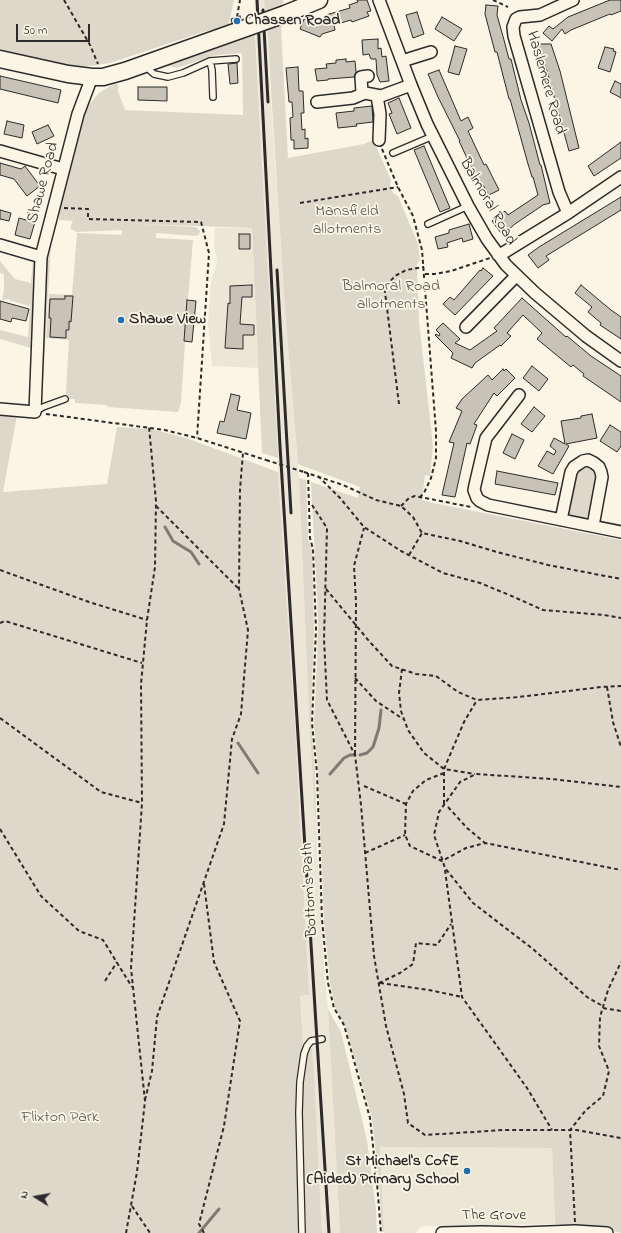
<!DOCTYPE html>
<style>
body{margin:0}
#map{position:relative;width:621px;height:1233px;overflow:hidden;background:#fcf5e5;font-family:"Indie Flower",sans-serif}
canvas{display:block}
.north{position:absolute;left:16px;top:1177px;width:40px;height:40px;-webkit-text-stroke:3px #fcf5e5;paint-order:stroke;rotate:281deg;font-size:11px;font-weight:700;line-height:16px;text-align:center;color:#2b2b2b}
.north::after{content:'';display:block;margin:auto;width:14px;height:18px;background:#2b2b2b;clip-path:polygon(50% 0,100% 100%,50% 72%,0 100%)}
.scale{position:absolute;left:16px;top:24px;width:74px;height:18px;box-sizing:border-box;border:2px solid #2b2b2b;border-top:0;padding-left:5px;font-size:12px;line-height:14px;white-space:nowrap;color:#2b2b2b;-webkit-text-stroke:3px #fcf5e5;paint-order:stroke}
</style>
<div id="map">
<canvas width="621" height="1233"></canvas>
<div class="north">N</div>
<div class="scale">50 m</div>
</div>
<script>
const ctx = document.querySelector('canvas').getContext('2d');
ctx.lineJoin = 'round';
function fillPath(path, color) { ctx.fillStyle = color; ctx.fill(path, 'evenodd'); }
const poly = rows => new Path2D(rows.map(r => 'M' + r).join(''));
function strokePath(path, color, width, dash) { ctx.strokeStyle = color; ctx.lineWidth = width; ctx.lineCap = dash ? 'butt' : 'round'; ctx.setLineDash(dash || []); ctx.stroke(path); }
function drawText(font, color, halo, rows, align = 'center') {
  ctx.font = font + ' "Indie Flower",sans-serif'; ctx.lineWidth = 3.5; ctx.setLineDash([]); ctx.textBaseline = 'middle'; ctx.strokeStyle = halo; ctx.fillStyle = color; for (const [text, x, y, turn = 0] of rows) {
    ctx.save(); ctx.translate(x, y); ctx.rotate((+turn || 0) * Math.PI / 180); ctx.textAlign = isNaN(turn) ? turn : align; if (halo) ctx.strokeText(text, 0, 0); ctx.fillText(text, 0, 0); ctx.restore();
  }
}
const built = poly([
 [254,0,264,0,265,12,285,311,299,478,309,716,325,981,328,1009,340,1233,322,1233,312,1048,303,1044,300,996,309,995,296,742,278,472],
 [215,228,252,228,258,368,212,366,208,323,211,281,216,266,217,259,214,247],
 [380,1147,552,1148,555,1224,424,1226,420,1228,416,1233,384,1233]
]);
const green = poly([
 [0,0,234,0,228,28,215,29,203,32,110,63,82,67,69,67,0,52],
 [264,0,283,0,284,7,265,12],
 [287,18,287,22,281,28,288,158,364,144,373,140,391,180,390,185,393,193,398,196,418,244,420,260,417,264,419,321,433,446,430,476,425,475,422,500,428,502,621,540,621,1233,596,1226,555,1224,552,1148,380,1147,384,1232,382,1232,379,1181,372,1118,345,1025,335,1007,330,983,324,921,318,771,314,723,317,663,318,617,311,482,358,498,360,487,298,464,285,311,267,26],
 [255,34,278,458,262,453,252,228,138,224,196,227,200,231,199,235,195,236,156,233,156,238,193,240,188,300,195,301,192,342,185,342,181,403,178,412,108,407,107,405,75,403,75,399,69,399,66,394,69,340,46,338,49,294,72,295,77,233,122,235,122,230,77,232,71,229,71,225,73,221,59,220,60,208,59,202,77,129,88,106,99,93,114,84,118,84,118,91,125,110,243,115,242,53,216,55,177,68,169,66,162,67,161,64],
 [49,243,51,244,42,398,40,402,44,257],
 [36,258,31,348,0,339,0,330,28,337,30,303,29,306,9,300,9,299,2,300,4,290,4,274,0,273,0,261,15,279,31,283,33,260],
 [0,413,17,415,3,492,107,484,117,427,151,429,186,438,278,472,296,742,309,995,300,996,303,1044,297,1082,296,1112,298,1233,0,1233],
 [588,464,597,472,591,511,586,517,582,519,573,517,570,515,568,511,575,472],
 [299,478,306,480,308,539,312,550,314,629,311,723,315,772,317,850,309,716],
 [328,1009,341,1032,367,1140,376,1209,377,1233,340,1233],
 [312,1048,314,1074,322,1233,306,1233,302,1113,304,1075,308,1049]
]);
const stream = poly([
 [165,527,173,541,191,552,199,564],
 [238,743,258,773],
 [360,755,367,753,373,747,379,728,381,710],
 [330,774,344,758,350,755,355,755],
 [199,1233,219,1209]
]);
const building = poly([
 [357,0,367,0,371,11,367,12,369,16,352,22,351,20,334,25,335,30,322,34,320,37,300,29,304,19,317,24,328,22,326,15,350,8,349,5,358,2,357,0],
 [610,0,621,0,621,11,611,15,610,14,571,30,565,34,562,29,552,41,543,33,549,26,553,29,568,17,610,0],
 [486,5,498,6,497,15,504,40,509,59,511,59,521,100,529,123,540,165,541,165,550,203,543,205,515,224,507,231,506,229,501,233,492,221,505,211,508,215,538,195,533,177,532,177,528,164,510,99,509,99,497,52,495,52,485,14,486,5],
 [417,12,424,34,413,38,406,15,417,12],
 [240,16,241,20,232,23,231,19,240,16],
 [442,17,462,29,454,41,435,29,442,17],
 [378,39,378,49,381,48,382,57,386,56,389,81,380,82,377,75,376,59,371,59,369,54,363,55,362,40,378,39],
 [538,44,551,44,560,71,579,148,569,151,547,71,538,44],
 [455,46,467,49,459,75,448,72,455,46],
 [605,47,614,49,613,51,616,52,610,72,598,68,605,47],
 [346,59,346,62,355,61,356,72,354,77,328,79,328,80,317,81,315,69,327,68,326,64,336,63,336,60,346,59],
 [237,63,238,83,230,84,228,64,237,63],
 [298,67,299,91,303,91,304,113,301,113,302,130,305,129,305,139,308,138,308,148,294,149,294,140,291,140,290,118,293,117,292,102,289,102,286,68,298,67],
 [439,70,461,121,468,117,473,128,468,131,484,165,486,164,499,190,489,195,481,182,479,183,473,171,459,141,460,141,438,97,428,74,439,70],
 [0,76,61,90,58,103,0,89,0,76],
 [615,81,621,84,621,98,610,92,615,81],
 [138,87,167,87,167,101,138,100,138,87],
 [399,98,411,128,397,134,389,114,392,113,388,103,399,98],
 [372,106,373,122,356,124,357,126,338,128,336,113,354,111,354,108,372,106],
 [7,121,24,125,22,138,4,134,7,121],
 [48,125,54,136,37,144,32,132,48,125],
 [621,142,621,158,594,176,588,166,621,142],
 [424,146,450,208,440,212,414,150,424,146],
 [0,163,21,169,25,166,40,186,27,196,14,179,0,175,0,163],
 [621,197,621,210,546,256,549,260,538,268,528,255,539,247,621,197],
 [0,210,11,213,9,221,0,219,0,210],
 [28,212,37,215,30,239,15,235,19,218,26,220,28,212],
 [469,224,473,239,463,242,462,238,447,243,448,247,438,249,435,237,449,233,449,230,469,224],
 [239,234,250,234,250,249,239,249,239,234],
 [483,268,493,276,455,315,443,304,450,297,454,300,480,270,481,271,483,268],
 [252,285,252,297,242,297,240,324,254,325,254,335,243,335,243,349,225,348,228,303,230,304,230,286,252,285],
 [581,285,611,310,621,317,621,339,600,325,601,323,588,312,592,307,575,293,581,285],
 [65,296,73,296,71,322,69,321,69,330,66,330,66,338,50,337,51,318,49,318,50,299,65,299,65,296],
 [522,298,566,337,567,336,591,356,621,376,621,402,583,376,584,374,573,365,571,367,537,339,542,333,523,315,507,333,511,336,501,346,500,345,475,363,472,368,451,358,453,353,435,335,436,334,439,336,440,334,436,330,443,323,460,339,455,343,470,350,497,331,494,328,522,298],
 [187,300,196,301,192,342,184,341,187,300],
 [0,301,29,309,26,321,12,318,11,322,0,319,0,301],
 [532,366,548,379,539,391,523,378,532,366],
 [503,369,504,371,506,369,515,378,497,396,494,393,474,424,477,425,470,444,467,443,455,497,442,495,454,443,449,442,462,411,456,408,462,399,488,375,492,380,503,369],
 [231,394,240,396,237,410,251,413,246,439,217,433,220,421,224,422,231,394],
 [534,407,545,416,532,432,521,424,534,407],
 [592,414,597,438,566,444,569,446,553,474,538,466,547,451,554,455,556,451,550,446,554,438,565,444,561,421,581,418,581,416,592,414],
 [610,425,621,432,621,446,617,452,600,441,610,425],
 [512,434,524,440,515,459,503,453,512,434],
 [497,471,558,483,555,495,495,484,497,471]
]);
const path = poly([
 [64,0,90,45,98,64],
 [493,0,508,7],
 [237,17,240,0],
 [382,149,398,187,413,216,422,250,436,431,436,458,431,478,424,493,420,497],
 [300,203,398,187],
 [64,208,88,209,88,219,201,222,209,253,197,438],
 [425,274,435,274,451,271,490,258],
 [399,404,385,292,387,285,395,276,406,270,424,267],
 [46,414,165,430,197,438,266,460],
 [304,472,343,485,376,500,401,506,413,517,422,533,460,541,497,552,548,565,621,579],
 [308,473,310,538,313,549,316,629,312,723,317,773,322,919,328,983,334,1008,344,1025,370,1118,377,1183,381,1233],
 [318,476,340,498,364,527,401,551,443,573,480,583,514,597,543,610,604,615,621,618],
 [312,505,327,528,324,639,327,700,355,755,361,805,374,956,386,1026,404,1094,408,1123,425,1135,504,1130,577,1130,621,1138],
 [156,506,239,589],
 [401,506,409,498,415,496,471,507],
 [409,555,422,533],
 [0,570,89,602,147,620],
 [326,589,369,641,392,666,416,674,436,676,458,692,477,700,519,697,601,687,621,686],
 [0,623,5,621,142,663],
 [402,669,399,693,401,711,408,730,424,753,444,769,475,774],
 [355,678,376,701,403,719],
 [607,687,613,722,621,747],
 [0,718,101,792,142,803],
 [355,754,356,602,354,566,364,528],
 [444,773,426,780,413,791,406,804,405,835,410,846,442,861,466,848,485,843,621,870],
 [364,786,406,804],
 [444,804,444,769,464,722,477,700],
 [448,807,467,828,485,843],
 [0,829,41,896,79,931,103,940,132,987],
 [365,853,405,835],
 [445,870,462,997,527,1088,552,1130],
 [105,981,117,962],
 [379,983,400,973,413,964,416,943,437,945,451,924],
 [380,983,429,990,462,997],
 [601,1005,587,997,533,949,473,903,445,868,434,835,439,812,460,782,476,774,552,779,621,787],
 [603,1008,621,1011],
 [145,1100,152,1071,157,1017,224,824,232,739,241,714,248,630,239,589,240,489,243,453],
 [132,1206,150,1233],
 [575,1222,570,1130,586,1110,603,1096,609,1071,599,1046,600,1017,608,990,621,962],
 [126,1233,137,1172,145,1101,131,968,142,803,141,684,147,620,155,567,156,501,149,427],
 [204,1233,199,1224,224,1126,240,1021,214,962,204,884]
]);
const lane = poly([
 [210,61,212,70,213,97],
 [145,66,154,74,168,77,183,73,210,61,236,59],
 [393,153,433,136],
 [428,224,468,206],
 [35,412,43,407,65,399],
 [302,1233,299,1113,300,1082,304,1054,307,1046,311,1041,322,1039]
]);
const street = poly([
 [379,0,411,85,427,124,468,206,487,239,506,265,535,293,586,336,621,361],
 [402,61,431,52],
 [362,93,361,77,368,76],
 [377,96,380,114,379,140],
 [317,102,353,98,365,93,381,96,411,85],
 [0,151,63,169],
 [568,213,559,192,514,36,513,27,516,19,520,17,540,15,573,0],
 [0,245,41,257,78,114,92,77],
 [498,255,503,253,568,213,621,177],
 [466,327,516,276],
 [519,395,486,438,475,485,474,490,477,498,480,501,488,505,621,532],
 [0,409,35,412,41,257],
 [561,520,571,472,574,467,583,461,588,460,594,463,599,467,601,472,602,477,593,526],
 [442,1233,482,1232,523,1233,575,1231,607,1233]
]);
const secondary = poly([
 [285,14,319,0],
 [0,59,68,74,92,77,103,77,125,71,246,28]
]);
const rail = poly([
 [257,0,280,446,329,1233],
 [263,10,268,102],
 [277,270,291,513]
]);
const pathBridge = poly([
 [266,460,304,472]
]);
const secondaryBridge = poly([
 [246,28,285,14]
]);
const markers = [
 [237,21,4,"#1f6fb2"],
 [121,320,4,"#1f6fb2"],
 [467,1171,4,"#1f6fb2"]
];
const poiNames = [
 ["Chassen Road",245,21],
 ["Shawe View",129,320],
 ["St Michael's CofE",459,1162,"right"],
 ["(Aided) Primary School",459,1180,"right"]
];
const streetNames = [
 ["Haslemere Road",545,83,74],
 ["Shawe Road",44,183,-75],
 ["Balmoral Road",487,202,60],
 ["Bottom's Path",311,890,-93],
 ["The Grove",494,1216]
];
const parkNames = [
 ["Mansfield",347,212],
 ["allotments",347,230],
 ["Balmoral Road",391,287],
 ["allotments",391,305],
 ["Flixton Park",60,1118]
];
fillPath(built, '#ece6d7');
fillPath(green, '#ded8ca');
strokePath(stream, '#7d7b74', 3);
fillPath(building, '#c8c3b7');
strokePath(building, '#2b2b2b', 1);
strokePath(lane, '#2b2b2b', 8);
strokePath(street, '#2b2b2b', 14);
strokePath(secondary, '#2b2b2b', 19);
strokePath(path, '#2b2b2b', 2, [4, 3]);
strokePath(lane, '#fcf5e5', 5.5);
strokePath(street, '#fcf5e5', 11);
strokePath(secondary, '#fcf5e5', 16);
strokePath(rail, '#2b2b2b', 3);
strokePath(secondaryBridge, '#2b2b2b', 19, []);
strokePath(pathBridge, '#2b2b2b', 2, [4, 3]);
strokePath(secondaryBridge, '#fcf5e5', 16);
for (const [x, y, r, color] of markers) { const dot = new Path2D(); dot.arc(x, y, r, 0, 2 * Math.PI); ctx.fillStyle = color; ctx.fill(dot); strokePath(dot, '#fcf5e5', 1.5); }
drawText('bold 16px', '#2b2b2b', '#fcf5e5', poiNames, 'left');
drawText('16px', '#2b2b2b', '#fcf5e5', streetNames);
drawText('16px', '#585653', '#fcf5e5', parkNames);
</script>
